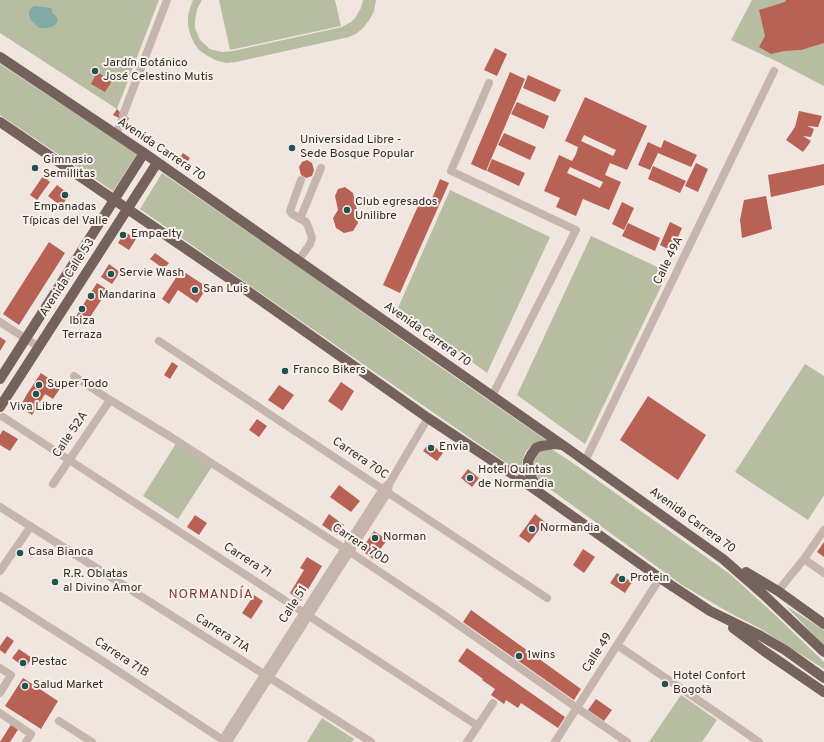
<!DOCTYPE html>
<meta charset="utf-8">
<style>
body{margin:0}
canvas{display:block;background:#f0e6df}
</style>
<canvas width="824" height="742"></canvas>
<script>
const ctx = document.querySelector('canvas').getContext('2d');
ctx.lineJoin = 'round';
function fillPath(path, color) { ctx.fillStyle = color; ctx.fill(path, 'evenodd'); }
const poly = rows => new Path2D(rows.map(r => 'M' + r).join(''));
function strokePath(path, color, width, dash) { ctx.strokeStyle = color; ctx.lineWidth = width; ctx.lineCap = dash ? 'butt' : 'round'; ctx.setLineDash(dash || []); ctx.stroke(path); }
function drawText(font, color, halo, rows, align = 'center') {
  ctx.font = font + ' Overpass,sans-serif'; ctx.lineWidth = 4; ctx.setLineDash([]); ctx.textBaseline = 'middle'; ctx.strokeStyle = halo; ctx.fillStyle = color; for (const [text, x, y, turn = 0] of rows) {
    ctx.save(); ctx.translate(x, y); ctx.rotate((+turn || 0) * Math.PI / 180); ctx.textAlign = isNaN(turn) ? turn : align; if (halo) ctx.strokeText(text, 0, 0); ctx.fillText(text, 0, 0); ctx.restore();
  }
}
const green = poly([
 [0,0,159,0,117,109,0,33],
 [193,0,202,0,197,9,195,21,195,28,200,40,210,49,222,52,233,51,342,27,351,22,355,18,361,8,363,0,376,0,374,11,370,19,364,27,356,34,349,37,236,62,226,63,215,60,206,55,199,50,194,43,190,34,188,25,188,16,190,8],
 [219,0,335,0,341,26,230,50],
 [752,0,824,0,824,86,778,62,731,40],
 [0,64,137,154,113,191,0,115],
 [162,173,296,265,423,355,546,440,536,443,530,447,526,451,523,458,521,473,341,349,140,209],
 [450,190,550,237,487,373,398,308],
 [591,236,668,272,585,444,517,395],
 [805,364,824,376,824,495,808,520,735,472],
 [177,442,213,465,178,519,143,496],
 [543,449,553,450,570,461,730,574,774,614,824,662,824,669,761,629,730,613,682,585,554,492,537,480,532,469,533,460,536,454],
 [786,606,824,630,824,646],
 [681,695,717,720,702,742,649,742],
 [322,718,354,739,352,742,307,742]
]);
const water = poly([
 [35,6,51,8,53,14,56,16,58,20,56,24,52,27,46,28,39,28,31,20,29,15,29,11,32,7]
]);
const building = poly([
 [786,0,824,0,824,43,801,50,784,51,771,54,759,47,765,36,759,10,785,2],
 [495,48,507,54,497,76,484,70],
 [97,72,112,81,105,92,91,84],
 [510,72,525,79,486,171,471,164],
 [528,75,561,90,555,102,523,88],
 [585,97,647,126,627,170,610,163,605,175,621,182,609,210,583,199,576,216,556,207,560,198,544,191,559,155,572,161,576,154,578,147,565,141],
 [584,135,616,150,613,156,581,141],
 [570,167,603,182,600,188,567,173],
 [517,102,549,116,544,129,511,114],
 [117,109,123,115,129,118,127,122,113,115],
 [799,111,822,116,818,127,807,126,814,129,811,137,803,136,811,141,803,152,786,140,795,127],
 [504,133,536,147,530,160,498,145],
 [664,140,697,155,691,167,658,153,650,170,638,165,648,142,661,148],
 [183,153,190,158,186,164,179,159],
 [492,159,525,173,519,186,487,171],
 [307,160,312,163,314,170,312,176,306,178,301,175,299,167,302,162],
 [696,163,708,169,698,192,685,186],
 [824,164,824,185,771,197,768,175],
 [653,166,686,181,680,193,648,179],
 [43,176,50,182,37,200,30,195],
 [440,179,449,183,400,293,383,285,422,197,431,201],
 [57,185,70,195,61,206,48,196],
 [345,187,353,193,357,210,355,213,356,214,358,223,353,231,344,233,336,228,333,218,338,210,335,196,338,189],
 [766,196,772,229,742,238,740,220,744,200],
 [622,202,634,208,624,230,612,224],
 [670,222,682,228,672,251,660,245],
 [628,223,660,238,655,251,622,236],
 [125,232,136,239,129,250,118,243],
 [49,242,65,253,19,325,3,314],
 [155,253,169,263,164,269,150,259],
 [109,264,120,272,112,284,101,277],
 [181,270,207,287,197,303,178,290,169,304,162,299],
 [97,283,108,290,86,323,76,316],
 [0,337,6,341,0,351],
 [172,362,178,366,170,379,164,375],
 [41,373,61,387,53,399,45,394,32,415,20,407,27,394],
 [341,382,354,391,342,411,328,401],
 [279,385,294,395,283,410,268,400],
 [648,396,706,435,678,480,620,440],
 [257,419,267,426,259,437,249,430],
 [3,430,18,439,10,451,0,445,0,435],
 [429,443,443,453,437,461,423,451],
 [468,469,479,478,472,487,461,478],
 [339,485,360,501,351,512,330,497],
 [329,514,344,525,337,535,322,525],
 [535,514,545,522,529,543,519,536],
 [195,515,207,523,199,535,187,527],
 [374,531,387,540,373,559,361,550],
 [824,542,824,557,817,552],
 [583,549,595,557,584,573,573,565],
 [307,557,322,566,301,601,290,593,304,570,300,568],
 [617,573,632,582,625,593,610,583],
 [254,595,263,601,251,619,242,613],
 [471,610,581,689,574,700,463,622],
 [7,636,14,641,5,654,0,650,0,646],
 [467,648,565,717,558,728,521,703,518,708,506,700,504,704,491,695,495,689,482,680,483,679,458,661],
 [19,649,32,658,25,668,12,658],
 [23,678,58,701,41,729,5,706],
 [596,699,612,710,604,721,588,710],
 [12,723,19,728,10,742,0,742]
]);
const minor = poly([
 [489,83,451,171,576,230,492,396],
 [123,115,167,0],
 [116,134,122,120],
 [300,219,321,168],
 [298,261,310,244,312,238,308,226,306,222,292,214,290,211,301,180],
 [0,322,39,347],
 [159,341,547,598],
 [74,376,110,400,171,437,350,552,437,610,577,708,627,742],
 [3,417,478,726],
 [585,461,774,71],
 [53,484,110,400],
 [0,507,371,742],
 [804,559,824,573],
 [0,571,31,526],
 [778,591,804,559,824,530],
 [0,596,98,658,226,742],
 [617,645,723,717,759,742],
 [0,668,11,675,0,693],
 [0,713,31,734,26,742],
 [59,721,92,742],
 [222,742,223,739,383,489,387,485],
 [228,742,388,492,389,484,428,418],
 [467,742,493,703],
 [555,742,660,578]
]);
const major = poly([
 [0,57,144,153,564,446,723,559,763,594,824,652],
 [0,122,239,285,428,418,520,479,660,578,710,611,761,636,785,650,824,678],
 [0,379,144,153],
 [0,407,157,163],
 [538,490,528,471,528,461,531,455,536,448,541,446,555,444,562,445],
 [746,572,778,591,824,624],
 [733,628,764,651,824,692]
]);
const markers = [
 [95,71,4,"#245250"],
 [292,148,4,"#245250"],
 [35,168,4,"#245250"],
 [65,195,4,"#245250"],
 [347,210,4,"#245250"],
 [123,235,4,"#245250"],
 [111,274,4,"#245250"],
 [195,290,4,"#245250"],
 [91,296,4,"#245250"],
 [82,309,4,"#245250"],
 [285,371,4,"#245250"],
 [39,385,4,"#245250"],
 [36,394,4,"#245250"],
 [431,448,4,"#245250"],
 [470,478,4,"#245250"],
 [532,529,4,"#245250"],
 [375,538,4,"#245250"],
 [20,553,4,"#245250"],
 [622,579,4,"#245250"],
 [55,582,4,"#245250"],
 [519,656,4,"#245250"],
 [23,663,4,"#245250"],
 [665,684,4,"#245250"],
 [25,686,4,"#245250"]
];
const poiNames = [
 ["Jardín Botánico",103,64],
 ["José Celestino Mutis",103,78],
 ["Universidad Libre -",300,141],
 ["Sede Bosque Popular",300,155],
 ["Gimnasio",43,161],
 ["Semillitas",43,175],
 ["Club egresados",355,203],
 ["Unilibre",355,217],
 ["Empanadas",65,208,"center"],
 ["Típicas del Valle",65,222,"center"],
 ["Empaelty",131,235],
 ["Servie Wash",119,274],
 ["San Luis",203,290],
 ["Mandarina",99,296],
 ["Ibiza",82,322,"center"],
 ["Terraza",82,336,"center"],
 ["Franco Bikers",293,371],
 ["Super Todo",47,385],
 ["Viva Libre",36,408,"center"],
 ["Envia",439,448],
 ["Hotel Quintas",478,471],
 ["de Normandia",478,485],
 ["Normandia",540,529],
 ["Norman",383,538],
 ["Casa Bianca",28,553],
 ["R.R. Oblatas",63,575],
 ["al Divino Amor",63,589],
 ["Protein",630,579],
 ["1wins",527,656],
 ["Pestac",31,663],
 ["Hotel Confort",673,677],
 ["Bogotà",673,691],
 ["Salud Market",33,686]
];
const streetNames = [
 ["Avenida Carrera 70",161,150,34],
 ["Calle 49A",669,261,-64],
 ["Avenida Calle 53",68,278,-57],
 ["Avenida Carrera 70",427,335,35],
 ["Calle 52A",71,435,-56],
 ["Carrera 70C",360,459,34],
 ["Avenida Carrera 70",692,521,36],
 ["Carrera 70D",360,545,33],
 ["Carrera 71",247,561,33],
 ["Calle 51",294,605,-57],
 ["Carrera 71A",222,634,32],
 ["Calle 49",598,653,-57],
 ["Carrera 71B",121,658,33]
];
const neighbourhoodNames = [
 ["NORMANDÍA",211,595]
];
fillPath(green, '#b7bda0');
fillPath(water, '#81a9a6');
fillPath(building, '#b76255');
strokePath(minor, '#c6b5ac', 8);
strokePath(major, '#75625d', 10);
for (const [x, y, r, color] of markers) { const dot = new Path2D(); dot.arc(x, y, r, 0, 2 * Math.PI); ctx.fillStyle = color; ctx.fill(dot); strokePath(dot, '#f8f0eb', 1.5); }
drawText('12px', '#352c2a', '#f8f0eb', poiNames, 'left');
drawText('12px', '#352c2a', '#f8f0eb', streetNames);
ctx.letterSpacing = '1px';
drawText('13px', '#7a362d', '#f8f0eb', neighbourhoodNames);
ctx.letterSpacing = '0px';
</script>
